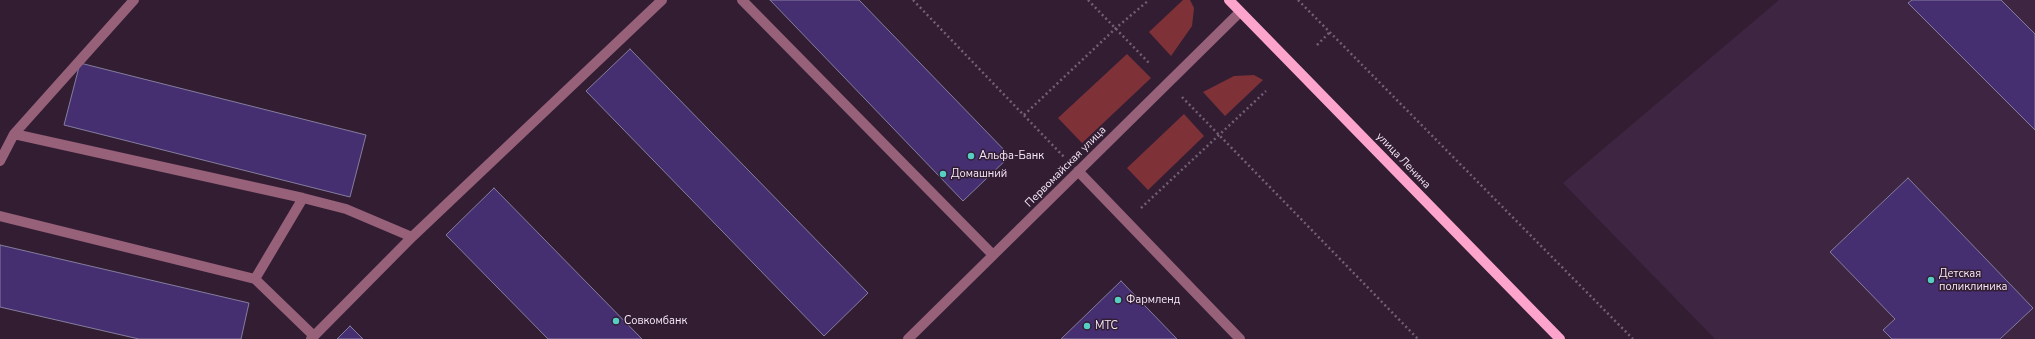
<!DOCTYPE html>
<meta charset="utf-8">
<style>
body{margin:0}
canvas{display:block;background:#321d33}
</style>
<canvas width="2035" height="339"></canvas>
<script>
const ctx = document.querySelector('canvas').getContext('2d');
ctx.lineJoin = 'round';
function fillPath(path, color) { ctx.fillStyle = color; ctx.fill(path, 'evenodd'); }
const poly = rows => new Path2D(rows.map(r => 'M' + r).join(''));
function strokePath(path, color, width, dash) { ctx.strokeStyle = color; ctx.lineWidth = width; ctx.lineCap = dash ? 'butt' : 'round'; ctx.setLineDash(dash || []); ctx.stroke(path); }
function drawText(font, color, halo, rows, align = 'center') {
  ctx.font = font + ' "Nunito Sans",sans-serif'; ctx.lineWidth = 3; ctx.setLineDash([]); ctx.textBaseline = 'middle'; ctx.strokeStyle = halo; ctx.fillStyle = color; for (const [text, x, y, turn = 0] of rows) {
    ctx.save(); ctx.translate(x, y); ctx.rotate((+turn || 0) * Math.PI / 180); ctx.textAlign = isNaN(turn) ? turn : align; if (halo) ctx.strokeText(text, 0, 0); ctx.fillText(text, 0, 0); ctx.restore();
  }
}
const built = poly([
 [1779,0,2035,0,2035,339,1715,339,1563,183]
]);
const green = poly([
 [1183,0,1190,0,1194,8,1192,26,1171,56,1149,32],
 [1127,54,1151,78,1082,143,1058,118],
 [1254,75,1263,80,1225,116,1203,92,1234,76],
 [1184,114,1204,136,1148,190,1127,168]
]);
const building = poly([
 [770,0,859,0,1010,156,963,201,770,0],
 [1912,0,2001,0,2035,34,2035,130,1908,3,1912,0],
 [630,49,868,293,824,336,586,91,630,49],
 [80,63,366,135,350,197,64,125,80,63],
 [1908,178,2033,308,2000,339,1892,339,1883,330,1895,319,1830,252,1908,178],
 [494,188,642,339,548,339,446,235,494,188],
 [0,245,249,303,241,339,139,339,0,307,0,245],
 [1121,281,1177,339,1061,339,1121,281],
 [350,326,363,339,337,339,350,326]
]);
const path = poly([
 [913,0,1065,158],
 [1088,0,1149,63],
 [1298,0,1633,339],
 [1317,45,1329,33],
 [1182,97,1418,339],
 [1024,115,1116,28,1149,0],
 [1141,208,1266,91]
]);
const minor = poly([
 [742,0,993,255],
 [14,134,134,0],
 [0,161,14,134,303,198,346,209,412,237],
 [1078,171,1240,339],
 [0,216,255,279,314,336],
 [255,279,303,198],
 [311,339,412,237,662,0],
 [908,339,1240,12]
]);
const major = poly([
 [1229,0,1560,339]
]);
const markers = [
 [971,156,4,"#56cec4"],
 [943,174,4,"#56cec4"],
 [1931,280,4,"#56cec4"],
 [1118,300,4,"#56cec4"],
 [616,321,4,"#56cec4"],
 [1087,326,4,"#56cec4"]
];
const poiNames = [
 ["Альфа-Банк",979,156],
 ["Домашний",951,174],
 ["Детская",1939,274],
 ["поликлиника",1939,287],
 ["Фармленд",1126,300],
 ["Совкомбанк",624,321],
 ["МТС",1095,326]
];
const streetNames = [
 ["улица Ленина",1403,161,46],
 ["Первомайская улица",1066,167,-45]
];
fillPath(built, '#3e2541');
fillPath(green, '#7e3237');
fillPath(building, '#462f70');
strokePath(building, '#857d9d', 1);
strokePath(path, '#736074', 2.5, [2, 3]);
strokePath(minor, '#966179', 10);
strokePath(major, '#fca4cc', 10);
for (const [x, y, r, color] of markers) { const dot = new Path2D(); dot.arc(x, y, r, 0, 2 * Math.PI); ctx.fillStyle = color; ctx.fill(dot); strokePath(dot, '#321d33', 1.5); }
drawText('11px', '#f6e8f7', '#321d33', poiNames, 'left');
drawText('11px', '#f6e8f7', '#321d33', streetNames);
</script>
